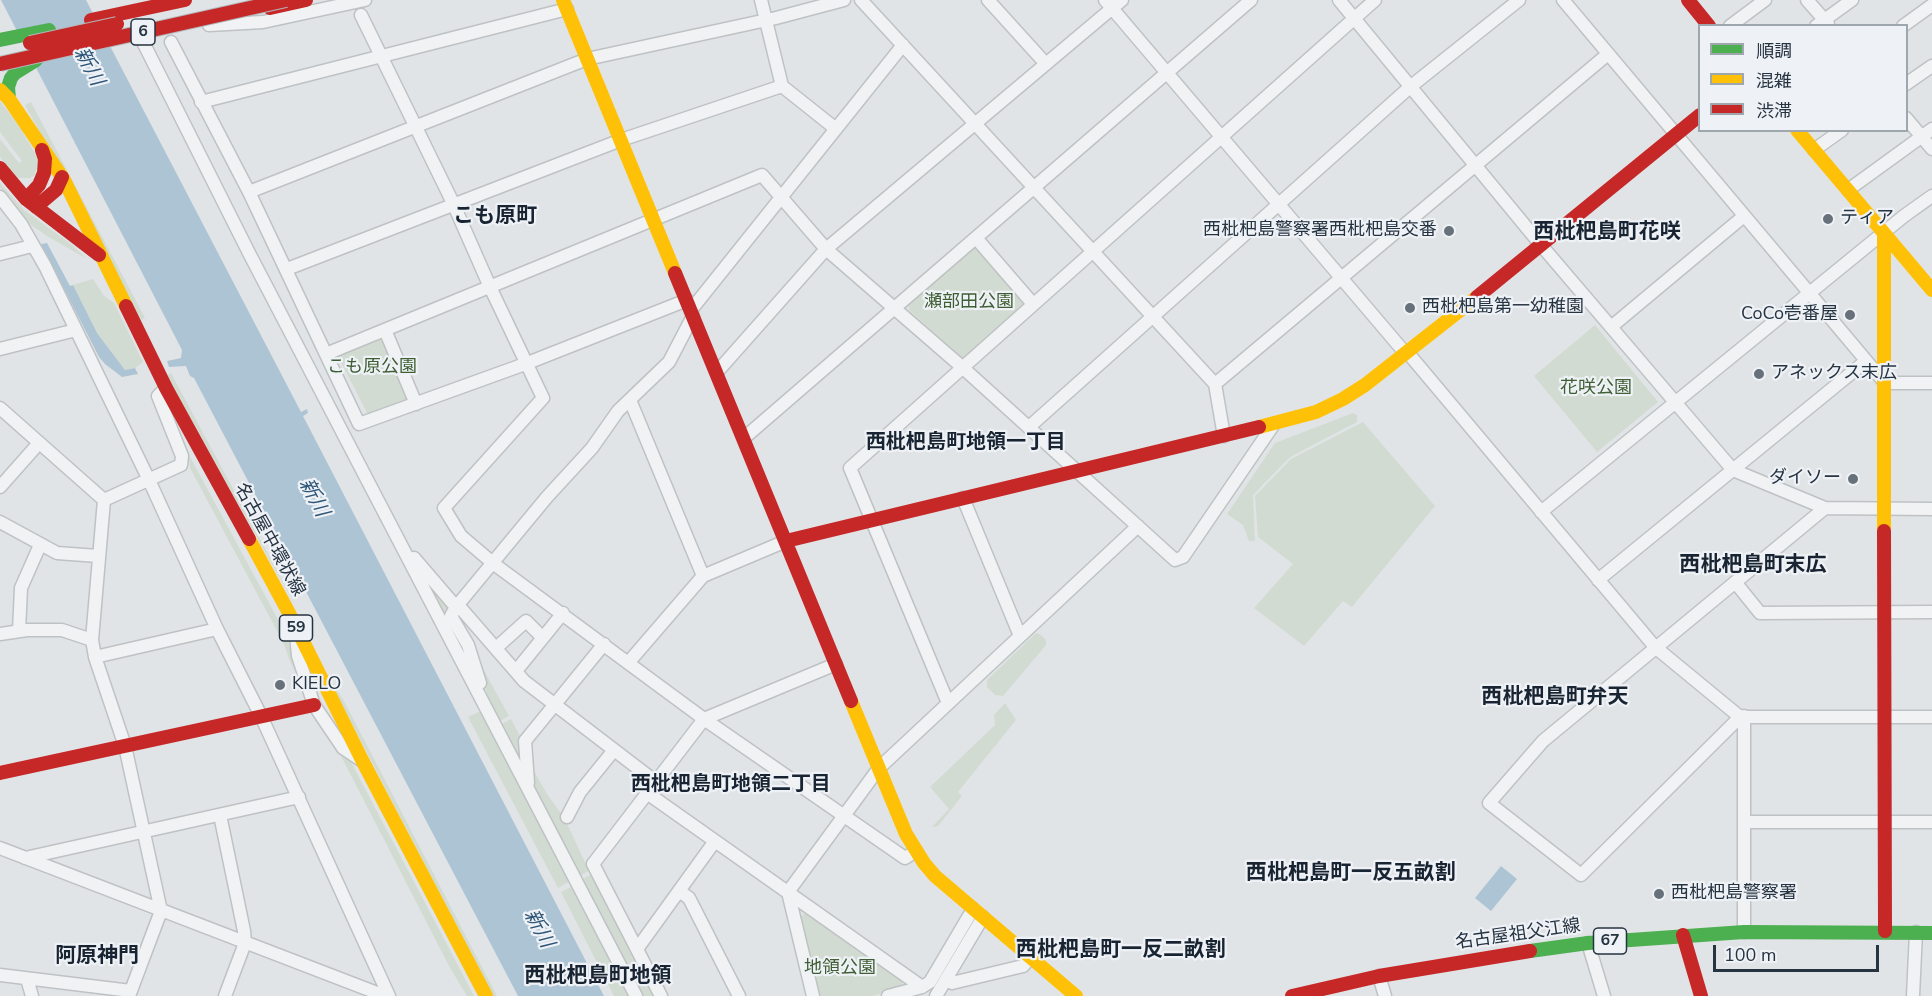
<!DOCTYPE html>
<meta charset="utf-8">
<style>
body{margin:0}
#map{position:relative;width:1932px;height:996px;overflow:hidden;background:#e1e4e6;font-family:"Nunito Sans","Noto Sans JP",sans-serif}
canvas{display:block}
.legend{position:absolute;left:1698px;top:24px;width:210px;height:108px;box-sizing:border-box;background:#eef2f6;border:2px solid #9ea6ae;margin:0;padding:8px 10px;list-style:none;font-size:18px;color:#263341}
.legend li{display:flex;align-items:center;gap:12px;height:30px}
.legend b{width:30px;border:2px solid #9ea6ae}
.scale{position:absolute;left:1713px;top:945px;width:166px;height:27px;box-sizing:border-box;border:3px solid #263341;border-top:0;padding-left:8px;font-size:18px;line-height:21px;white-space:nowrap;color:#263341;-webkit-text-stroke:4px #eef2f6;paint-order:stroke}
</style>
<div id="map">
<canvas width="1932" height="996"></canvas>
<ul class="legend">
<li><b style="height:8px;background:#4caf50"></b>順調</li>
<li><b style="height:8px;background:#ffc107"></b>混雑</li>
<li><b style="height:8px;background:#c62828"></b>渋滞</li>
</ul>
<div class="scale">100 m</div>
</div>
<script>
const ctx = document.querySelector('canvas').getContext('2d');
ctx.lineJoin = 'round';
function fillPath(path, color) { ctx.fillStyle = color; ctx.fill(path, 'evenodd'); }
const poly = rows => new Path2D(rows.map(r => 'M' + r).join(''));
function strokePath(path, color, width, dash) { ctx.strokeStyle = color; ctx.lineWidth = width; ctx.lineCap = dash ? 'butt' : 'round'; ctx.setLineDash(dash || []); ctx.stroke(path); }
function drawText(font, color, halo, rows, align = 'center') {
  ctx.font = font + ' "Nunito Sans","Noto Sans JP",sans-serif'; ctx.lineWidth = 4.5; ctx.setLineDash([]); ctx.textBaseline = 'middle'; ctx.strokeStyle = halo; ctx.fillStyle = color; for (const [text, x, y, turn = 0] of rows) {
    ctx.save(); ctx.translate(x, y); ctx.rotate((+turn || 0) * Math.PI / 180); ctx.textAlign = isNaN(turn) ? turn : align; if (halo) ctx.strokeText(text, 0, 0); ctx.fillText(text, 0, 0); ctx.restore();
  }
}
const green = poly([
 [0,101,17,123,39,160,35,175,30,178,17,178,0,157,0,139,19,163,22,161,0,132],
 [31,102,145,318,141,320,25,105],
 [0,183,24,210,71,244,87,259,47,236,27,222,13,207,0,187],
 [974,247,977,247,1025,299,1025,306,968,357,961,357,909,310,909,304],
 [93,279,104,296,114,303,143,362,135,368,125,370,97,333,73,285],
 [1595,325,1658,402,1597,452,1534,376],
 [384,337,410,399,368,415,338,356],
 [171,373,298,610,166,376],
 [1353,413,1357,415,1357,422,1290,457,1253,495,1255,541,1249,541,1243,525,1227,514,1275,443],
 [1363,422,1435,506,1352,607,1343,601,1304,646,1254,608,1293,564,1258,537,1255,496,1291,459],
 [189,455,288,638,294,672,284,644,190,468],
 [415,563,450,605,479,685],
 [1036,633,1041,635,1046,640,1046,645,1003,696,995,695,987,687,987,680],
 [470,645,509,716,498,722,495,716],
 [323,668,345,703,497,996,493,996],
 [1005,703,1016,720,958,792,962,796,938,826,932,827,949,809,930,787,995,725,994,715],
 [483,710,572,880,558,888,468,717],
 [511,719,522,740,525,773,500,725],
 [340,754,351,762,474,996,467,996,449,966],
 [532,760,534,771,547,794,565,819,589,871,579,876,532,784],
 [592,874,655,996,641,996,581,880],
 [575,885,632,996,614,996,561,892],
 [806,913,903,981,901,989,872,996,818,996,800,917]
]);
const water = poly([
 [1,0,86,0,301,412,307,409,308,413,303,416,604,996,518,996,194,378,190,376,186,366,169,367,167,361,181,358,182,350],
 [47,243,70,286,73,285,97,333,125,370,135,368,138,374,122,377,105,364,99,357,41,244],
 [1501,866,1517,879,1491,911,1475,898]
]);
const street = poly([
 [761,0,782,86,836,129],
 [861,0,1215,384,1224,436],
 [988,0,1046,64],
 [1105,0,1406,354],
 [1339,0,1541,245,1733,470,1825,508,1932,509],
 [1563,0,1885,383,1932,383],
 [1807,0,1828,24],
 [361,15,453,203,490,287,543,398,444,508,461,536,494,564,704,719,905,858,916,851],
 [209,25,263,22,365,0],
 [1730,26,1765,0],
 [1816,26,1852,0],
 [1903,26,1932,5],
 [141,38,249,253,636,996],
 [171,42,249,192,359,424,525,364,687,300],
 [1906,84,1932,66],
 [201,102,567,9],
 [1906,118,1932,149],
 [1814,150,1842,130],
 [1848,190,1932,129],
 [249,192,587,59,776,18,844,0],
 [0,197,21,224,45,266,149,480,217,629,261,716,389,996],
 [976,238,1033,304],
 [0,254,32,246],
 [287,269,621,140,782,86],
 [691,310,903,45],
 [1611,327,1744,216],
 [385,330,416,404],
 [0,349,76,330],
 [1408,353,1655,647,1740,717,1932,717],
 [326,354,762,175,826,249,962,367,1175,560,1183,557,1274,424],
 [717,372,826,249,1122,0],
 [1215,384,1608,54],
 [630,400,703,576],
 [0,408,104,500],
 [1029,427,1410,87,1519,0],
 [744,438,1251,0],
 [0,487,39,443],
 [963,498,1020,636],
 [104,500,92,640,95,657,125,746,161,911,129,996],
 [104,500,181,465,182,456,158,396,166,388],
 [1541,512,1904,216,1932,196],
 [0,522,57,553,98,556],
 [414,558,456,607],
 [1598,580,1866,361],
 [1735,582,1760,613,1932,612],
 [458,605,524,681,656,782],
 [19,631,21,588,40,545],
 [0,634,27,630,62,630,92,640],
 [296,634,298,656,314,705,343,748,361,760],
 [496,648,526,621,543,638],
 [95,657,217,629],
 [628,663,703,576,786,541],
 [516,671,563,613],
 [480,683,468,645,451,616,456,607,547,497,592,448,618,411,669,362,693,316],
 [948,703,850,468,1375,0],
 [1744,716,1744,932],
 [1740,717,1581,875,1489,803,1543,741,1825,508],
 [528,783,525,741,604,644],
 [647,793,922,987],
 [220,815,244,931,245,943,225,996],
 [567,817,580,792,614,750],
 [1744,822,1932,822],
 [0,848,385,996],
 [25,858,299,797],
 [679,891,689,898,739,996],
 [1588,943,1604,996],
 [637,949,715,841],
 [0,975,131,991],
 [1379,976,1385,996],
 [27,979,32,996],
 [946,979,952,983,1023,966,1031,957],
 [661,996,593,864,704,719,836,664],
 [813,996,788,892,879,768,1138,526],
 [888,996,922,987,930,982,973,909],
 [936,996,983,917],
 [1913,996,1916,932]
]);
const fast = poly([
 [0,40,49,30],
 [9,99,8,87,11,78,15,73,36,60],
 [1530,951,1588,943,1744,932,1932,933]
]);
const slow = poly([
 [563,0,675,273],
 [0,90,9,99,64,180,126,306],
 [1797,130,1932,290],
 [1884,234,1884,531],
 [1259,427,1316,412,1343,399,1365,385,1477,297],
 [249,539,289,613,362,760,486,996],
 [851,701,906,834,924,863,935,876,1076,996]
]);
const jam = poly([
 [1688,0,1709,26],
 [270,8,306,0],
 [91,20,185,0],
 [0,168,26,199,99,255],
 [26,199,39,185,44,173,45,159,42,150],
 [36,207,56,190,62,177],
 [675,273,851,701],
 [1477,297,1700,115],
 [126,306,166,388,249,539],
 [1884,531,1885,931],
 [786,541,1259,427],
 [0,773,314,705],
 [1683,935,1701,996],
 [1292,996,1379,976,1530,951]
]);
const jamBridge = poly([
 [30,43,117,24],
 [0,64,286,0]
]);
const markers = [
 [1828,219,6,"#67717b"],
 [1449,231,6,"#67717b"],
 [1410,308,6,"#67717b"],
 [1850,315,6,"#67717b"],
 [1759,374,6,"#67717b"],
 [1853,479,6,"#67717b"],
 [280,685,6,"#67717b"],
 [1659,894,6,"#67717b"]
];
const shields = [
 [143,32,24],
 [296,628,33],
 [1610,941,33]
];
const shieldNames = [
 ["6",143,32],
 ["59",296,628],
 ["67",1610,941]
];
const poiNames = [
 ["ティア",1840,219],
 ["西枇杷島警察署西枇杷島交番",1437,231,"right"],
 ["西枇杷島第一幼稚園",1422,308],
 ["CoCo壱番屋",1838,315,"right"],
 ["アネックス末広",1771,374],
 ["ダイソー",1841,479,"right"],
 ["KIELO",292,685],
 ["西枇杷島警察署",1671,894]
];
const parkNames = [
 ["瀬部田公園",969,303],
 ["こも原公園",372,368],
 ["花咲公園",1596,389],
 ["地領公園",840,969]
];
const streetNames = [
 ["名古屋中環状線",269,540,61],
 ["名古屋祖父江線",1518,935,-8]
];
const waterNames = [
 ["新川",88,67,62],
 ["新川",313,498,62],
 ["新川",538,929,62]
];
const neighbourhoodNames = [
 ["西枇杷島町地領一丁目",966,443],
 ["西枇杷島町地領二丁目",731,785]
];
const quarterNames = [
 ["こも原町",495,217],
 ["西枇杷島町花咲",1607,233],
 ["西枇杷島町末広",1753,566],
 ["西枇杷島町弁天",1555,698],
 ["西枇杷島町一反五畝割",1351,874],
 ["西枇杷島町一反二畝割",1121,951],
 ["阿原神門",97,957],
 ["西枇杷島町地領",598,977]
];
fillPath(green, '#d2dbd1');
fillPath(water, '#adc4d4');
strokePath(street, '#bfc2c4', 15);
strokePath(street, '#f0f2f3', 12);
strokePath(fast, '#4caf50', 14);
strokePath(slow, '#ffc107', 14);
strokePath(jam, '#c62828', 14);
strokePath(jamBridge, '#b3b7bb', 16, []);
strokePath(jamBridge, '#c62828', 14);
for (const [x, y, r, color] of markers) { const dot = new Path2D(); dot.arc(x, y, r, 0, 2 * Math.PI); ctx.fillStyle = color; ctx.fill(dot); strokePath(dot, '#eef2f6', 2); }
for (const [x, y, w] of shields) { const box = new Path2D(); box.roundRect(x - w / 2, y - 13, w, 26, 4.5); ctx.fillStyle = '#eef2f6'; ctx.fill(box); strokePath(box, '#263341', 1.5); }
drawText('bold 16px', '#263341', null, shieldNames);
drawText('18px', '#263341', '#eef2f6', poiNames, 'left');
drawText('18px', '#3f5e33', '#eef2f6', parkNames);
drawText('18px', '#263341', '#eef2f6', streetNames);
drawText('italic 20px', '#2d5678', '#eef2f6', waterNames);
drawText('bold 20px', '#192432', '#eef2f6', neighbourhoodNames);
drawText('bold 21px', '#192432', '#eef2f6', quarterNames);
</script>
